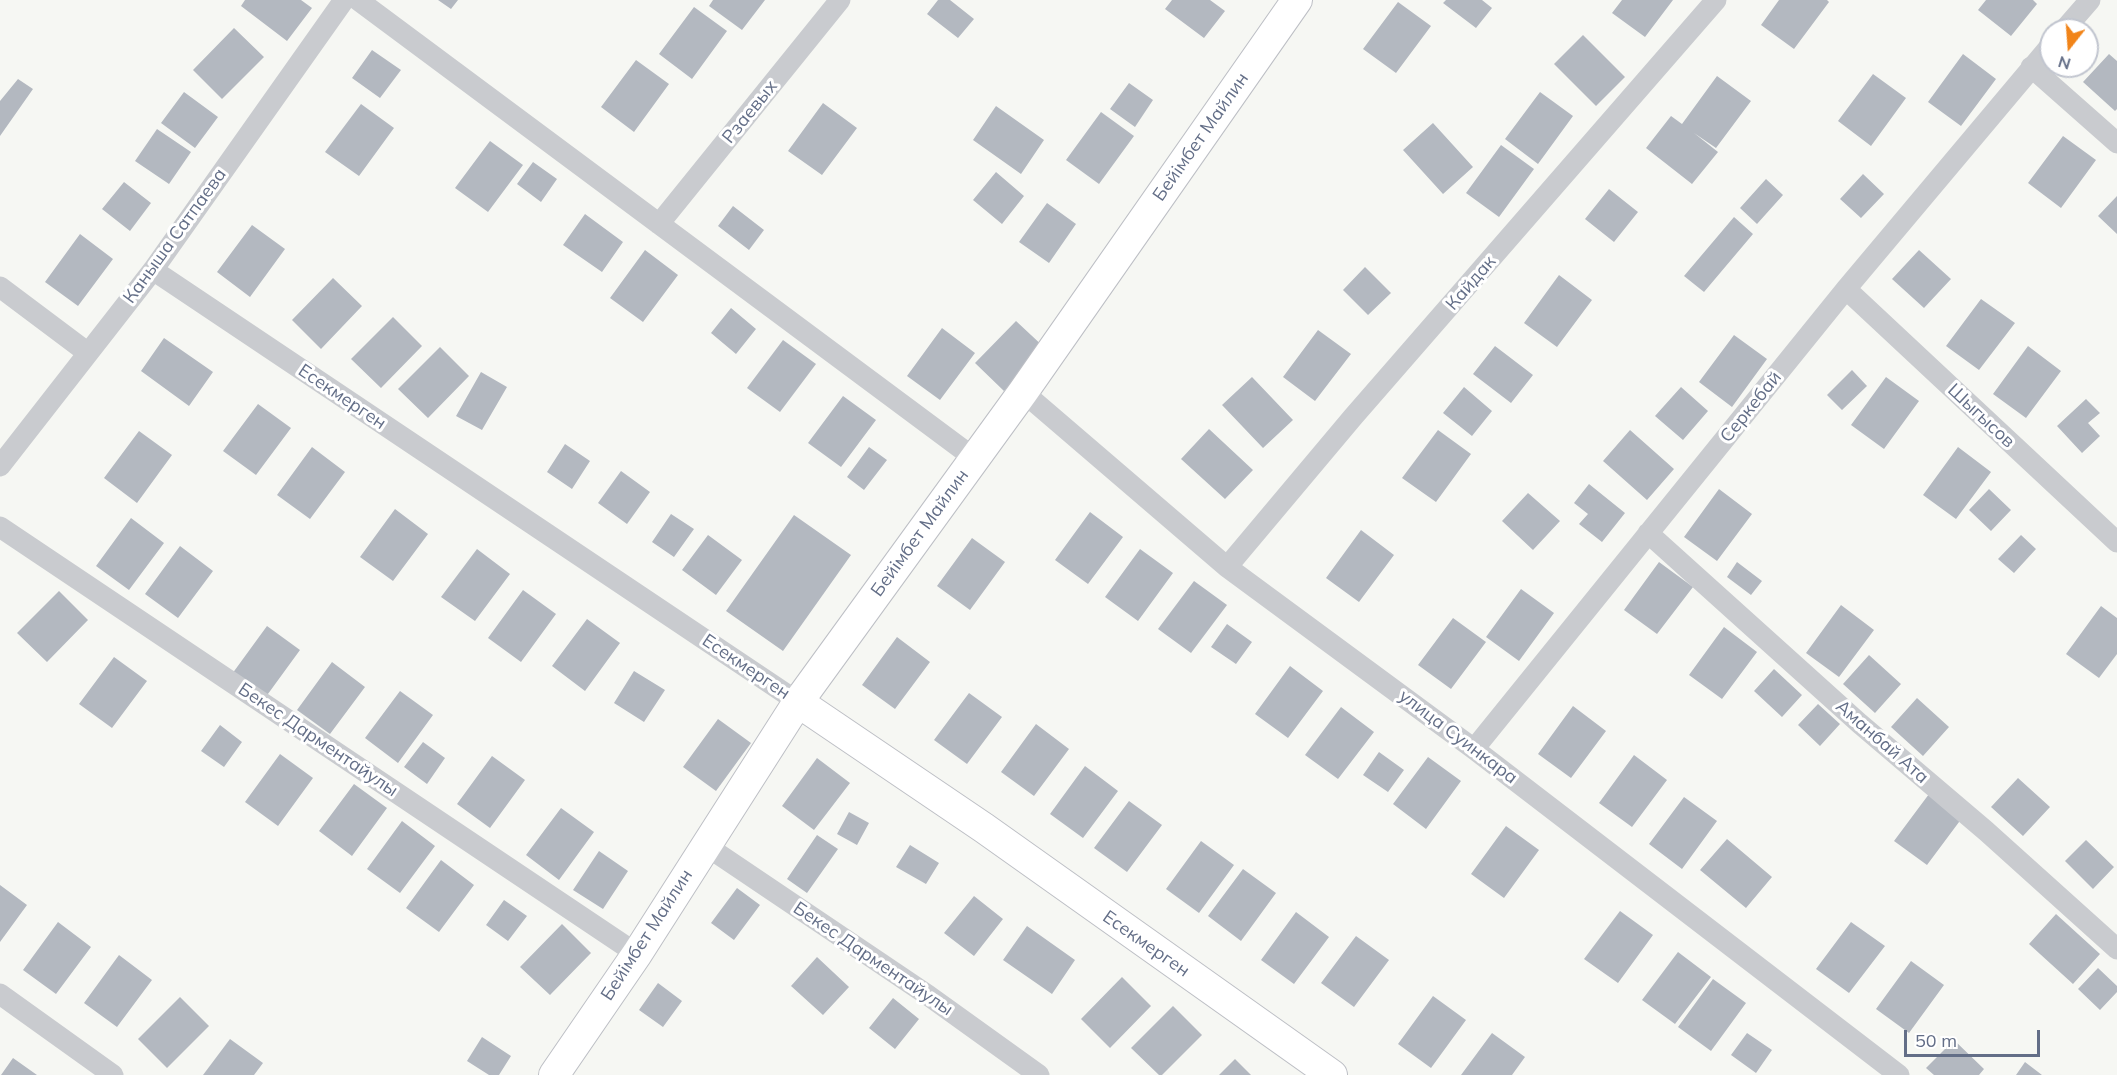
<!DOCTYPE html>
<meta charset="utf-8">
<style>
body{margin:0}
#map{position:relative;width:2117px;height:1075px;overflow:hidden;background:#f6f7f3;font-family:Mulish,sans-serif}
canvas{display:block}
.north{position:absolute;left:2039px;top:18px;width:60px;height:60px;box-sizing:border-box;background:#fff;border:2px solid #c1c5cf;border-radius:50%;rotate:197deg;font-size:16px;font-weight:700;line-height:24px;text-align:center;color:#636e87}
.north::after{content:'';display:block;margin:auto;width:21px;height:27px;background:#f18419;clip-path:polygon(50% 0,100% 100%,50% 72%,0 100%)}
.scale{position:absolute;left:1904px;top:1030px;width:136px;height:27px;box-sizing:border-box;border:3px solid #636e87;border-top:0;padding-left:8px;font-size:18px;line-height:21px;white-space:nowrap;color:#636e87;-webkit-text-stroke:4px #fff;paint-order:stroke}
</style>
<div id="map">
<canvas width="2117" height="1075"></canvas>
<div class="north">N</div>
<div class="scale">50 m</div>
</div>
<script>
const ctx = document.querySelector('canvas').getContext('2d');
ctx.lineJoin = 'round';
function fillPath(path, color) { ctx.fillStyle = color; ctx.fill(path, 'evenodd'); }
const poly = rows => new Path2D(rows.map(r => 'M' + r).join(''));
function strokePath(path, color, width, dash) { ctx.strokeStyle = color; ctx.lineWidth = width; ctx.lineCap = dash ? 'butt' : 'round'; ctx.setLineDash(dash || []); ctx.stroke(path); }
function drawText(font, color, halo, rows, align = 'center') {
  ctx.font = font + ' Mulish,sans-serif'; ctx.lineWidth = 6; ctx.setLineDash([]); ctx.textBaseline = 'middle'; ctx.strokeStyle = halo; ctx.fillStyle = color; for (const [text, x, y, turn = 0] of rows) {
    ctx.save(); ctx.translate(x, y); ctx.rotate((+turn || 0) * Math.PI / 180); ctx.textAlign = isNaN(turn) ? turn : align; if (halo) ctx.strokeText(text, 0, 0); ctx.fillText(text, 0, 0); ctx.restore();
  }
}
const building = poly([
 [245,0,301,0,312,8,287,41,241,6],
 [438,0,458,0,451,9],
 [713,0,765,0,742,30,709,6],
 [938,0,950,0,974,19,958,38,927,14],
 [1172,0,1210,0,1225,11,1204,38,1165,9],
 [1446,0,1482,0,1492,8,1476,28,1443,3],
 [1622,0,1673,0,1645,37,1612,13],
 [1779,0,1827,0,1829,2,1794,49,1761,25],
 [1986,0,2033,0,2037,4,2011,36,1978,10],
 [1398,2,1431,26,1396,73,1363,49],
 [694,7,727,31,692,79,659,54],
 [234,28,264,57,222,99,193,70],
 [1583,35,1625,77,1596,106,1554,64],
 [372,50,401,70,380,98,352,78],
 [1963,54,1996,79,1961,126,1928,102],
 [2109,54,2117,61,2117,109,2115,111,2083,82],
 [636,60,669,84,634,132,601,107],
 [1873,74,1906,98,1871,146,1838,121],
 [1717,76,1751,101,1716,148,1694,133,1718,152,1692,184,1646,148,1671,116,1682,124],
 [18,79,33,89,0,136,0,101],
 [1129,83,1153,100,1135,127,1110,109],
 [184,92,218,117,195,148,161,123],
 [1540,92,1573,116,1538,164,1505,139],
 [823,103,857,128,822,175,788,151],
 [361,104,394,128,359,176,325,152],
 [996,106,1044,140,1021,174,973,140],
 [1101,112,1134,136,1099,184,1066,160],
 [1433,123,1473,167,1443,194,1403,150],
 [157,129,191,152,169,184,135,161],
 [2063,136,2096,160,2061,208,2028,183],
 [490,141,523,165,488,212,455,188],
 [1501,145,1534,169,1499,217,1466,193],
 [533,162,557,179,541,202,517,184],
 [996,172,1024,196,1002,224,973,200],
 [1863,174,1884,194,1861,218,1840,199],
 [1766,179,1783,195,1757,224,1740,208],
 [124,182,151,203,130,231,102,209],
 [1609,189,1638,212,1614,242,1585,219],
 [2117,196,2117,234,2098,216],
 [1047,203,1076,224,1049,263,1019,242],
 [733,206,764,230,749,250,718,226],
 [585,214,623,242,602,272,563,245],
 [1734,217,1753,234,1704,292,1684,276],
 [252,225,285,249,250,297,217,272],
 [80,234,113,259,78,306,45,282],
 [645,250,678,275,643,322,610,298],
 [1919,250,1951,279,1924,308,1892,279],
 [1365,267,1391,293,1368,315,1343,290],
 [1559,275,1592,300,1557,347,1524,323],
 [333,278,362,306,321,349,292,320],
 [1981,299,2015,323,1979,370,1946,346],
 [731,308,756,329,736,354,711,333],
 [393,317,422,346,381,388,351,359],
 [1016,321,1046,349,1004,391,975,363],
 [942,328,975,353,940,400,907,376],
 [1318,330,1351,354,1315,401,1283,377],
 [1734,335,1767,359,1732,407,1699,382],
 [164,338,213,372,189,406,141,371],
 [783,340,816,364,780,412,747,388],
 [1495,346,1533,375,1511,403,1473,374],
 [2028,346,2061,371,2026,418,1993,394],
 [440,347,469,376,428,418,398,389],
 [1852,370,1867,386,1842,410,1827,395],
 [481,372,507,387,482,430,456,416],
 [1252,377,1293,420,1263,448,1222,405],
 [1886,377,1919,401,1884,449,1851,425],
 [1464,387,1492,411,1472,436,1443,413],
 [1681,387,1708,411,1683,440,1655,416],
 [843,396,876,420,841,467,808,443],
 [2086,399,2100,413,2088,423,2100,436,2082,453,2057,426],
 [258,404,291,428,256,475,223,451],
 [1209,429,1253,470,1225,499,1181,459],
 [1438,430,1471,454,1436,502,1402,478],
 [1630,430,1674,469,1647,500,1603,461],
 [139,431,172,455,137,503,104,478],
 [565,444,590,461,572,489,547,472],
 [312,447,345,472,310,519,277,495],
 [869,447,887,460,864,490,847,477],
 [1958,447,1991,472,1956,519,1923,495],
 [621,471,650,492,627,524,598,503],
 [1589,484,1625,513,1602,542,1579,524,1588,514,1574,503],
 [1719,489,1752,514,1717,561,1684,537],
 [1989,489,2011,510,1991,531,1969,510],
 [1528,493,1560,521,1533,550,1502,521],
 [395,509,428,534,393,581,360,557],
 [1090,512,1123,537,1088,584,1055,560],
 [671,514,694,529,674,557,652,542],
 [794,515,851,555,783,651,726,611],
 [131,518,164,543,129,590,96,566],
 [1361,530,1394,555,1359,602,1326,578],
 [708,535,742,560,716,595,682,570],
 [2021,535,2036,549,2014,573,1998,559],
 [972,538,1005,562,970,610,937,586],
 [180,546,213,571,178,618,145,594],
 [477,549,510,574,475,621,441,597],
 [1140,549,1173,573,1138,621,1105,597],
 [1659,562,1693,587,1657,634,1624,610],
 [1737,562,1762,581,1751,595,1727,577],
 [1194,581,1227,605,1191,653,1158,629],
 [1521,589,1554,613,1519,661,1486,637],
 [523,590,556,614,521,662,488,638],
 [59,591,88,620,47,662,17,633],
 [1841,605,1874,630,1839,677,1806,653],
 [2101,606,2117,618,2117,654,2099,678,2066,654],
 [1453,618,1486,642,1451,689,1418,665],
 [587,619,620,643,585,691,552,666],
 [1227,624,1252,642,1236,664,1211,647],
 [267,626,300,650,265,698,232,674],
 [1724,627,1757,652,1722,699,1689,675],
 [897,637,930,662,895,709,862,685],
 [1869,655,1901,684,1875,713,1843,684],
 [114,657,147,681,112,728,79,704],
 [332,662,365,687,330,734,297,710],
 [1290,666,1323,691,1288,738,1255,714],
 [1774,669,1802,695,1782,717,1754,691],
 [634,671,665,690,644,722,614,703],
 [400,691,433,715,398,763,365,738],
 [969,693,1002,717,967,764,934,740],
 [1917,698,1949,727,1923,756,1891,727],
 [1818,704,1840,724,1820,746,1798,725],
 [1573,706,1606,731,1571,778,1538,754],
 [1341,707,1374,732,1338,779,1305,755],
 [718,719,751,743,716,791,683,767],
 [1036,724,1069,749,1034,796,1001,772],
 [220,725,242,742,224,767,201,751],
 [423,742,445,758,427,784,404,767],
 [1379,752,1404,770,1388,792,1363,775],
 [280,754,313,778,278,826,245,802],
 [1634,755,1667,780,1632,827,1599,803],
 [492,756,525,780,490,828,457,804],
 [1428,757,1461,781,1426,829,1393,804],
 [817,758,850,783,814,830,782,806],
 [1085,766,1118,791,1083,838,1050,814],
 [2018,778,2050,807,2023,836,1991,807],
 [354,784,387,808,352,856,319,831],
 [1929,794,1962,818,1927,865,1894,841],
 [1684,797,1717,821,1682,869,1649,844],
 [1129,801,1162,825,1127,872,1094,848],
 [561,808,594,832,559,880,526,855],
 [849,812,869,823,857,845,837,834],
 [402,821,435,846,400,893,367,869],
 [1506,826,1539,850,1504,898,1471,874],
 [817,835,838,849,807,893,787,879],
 [1727,839,1772,877,1746,908,1700,870],
 [2086,840,2114,867,2093,889,2065,861],
 [1201,841,1234,865,1199,913,1166,889],
 [910,845,939,863,926,884,896,867],
 [599,851,628,871,603,909,573,890],
 [441,860,474,885,439,932,406,908],
 [1243,869,1276,893,1241,941,1208,916],
 [0,885,27,905,0,942],
 [737,888,760,905,734,940,711,923],
 [974,896,1003,919,974,956,944,933],
 [504,900,527,916,508,941,486,925],
 [1620,911,1653,935,1618,983,1584,959],
 [1296,912,1329,937,1294,984,1261,960],
 [2056,914,2100,954,2073,984,2029,944],
 [58,922,91,947,56,994,23,970],
 [1851,922,1885,946,1849,993,1816,969],
 [562,924,591,953,550,995,520,967],
 [1027,926,1075,960,1052,994,1003,960],
 [1356,936,1389,960,1354,1007,1321,983],
 [1678,952,1711,977,1675,1024,1642,1000],
 [119,955,152,980,117,1027,84,1003],
 [817,957,849,987,823,1015,791,986],
 [1911,961,1944,985,1909,1033,1876,1009],
 [2098,968,2117,986,2117,992,2100,1010,2078,989],
 [1122,977,1151,1006,1110,1048,1081,1019],
 [1713,979,1746,1003,1711,1051,1678,1027],
 [658,983,682,1001,663,1027,639,1010],
 [1433,996,1466,1020,1431,1068,1398,1044],
 [180,997,209,1026,167,1068,138,1039],
 [893,998,919,1019,895,1049,869,1028],
 [1173,1006,1202,1035,1162,1075,1159,1075,1131,1048],
 [1492,1033,1525,1057,1512,1075,1461,1075],
 [1747,1033,1772,1050,1756,1073,1731,1055],
 [482,1037,511,1056,499,1075,489,1075,467,1061],
 [230,1039,263,1063,254,1075,203,1075],
 [1954,1040,1984,1069,1979,1075,1934,1075,1926,1068],
 [13,1058,37,1075,1,1075],
 [1235,1059,1251,1075,1219,1075],
 [2025,1062,2042,1075,2016,1075]
]);
const street = poly([
 [358,0,974,458],
 [2064,30,2090,0],
 [2031,67,2117,143],
 [659,224,840,0],
 [153,270,798,702],
 [0,287,88,353],
 [1846,289,2117,542],
 [1023,392,1227,567,1474,749,1899,1075],
 [0,466,153,270,344,0],
 [0,527,637,954],
 [1648,533,1859,723,1986,831,2117,949],
 [1227,567,1353,417,1716,0],
 [1474,749,1846,289,2051,45],
 [705,845,929,996,1039,1075],
 [0,994,113,1075]
]);
const secondary = poly([
 [798,702,984,828,1332,1075],
 [554,1075,637,954,798,702,1023,392,1297,0]
]);
const streetNames = [
 ["Рзаевых",750,112,-51],
 ["Бейімбет Майлин",1201,137,-55],
 ["Каныша Сатпаева",175,236,-54],
 ["Кайдак",1471,283,-49],
 ["Eсекмерген",342,397,34],
 ["Серкебай",1751,407,-51],
 ["Шыгысов",1981,416,43],
 ["Бейімбет Майлин",920,533,-54],
 ["Eсекмерген",746,667,34],
 ["улица Суинкара",1458,737,37],
 ["Бекес Дарментайулы",318,740,34],
 ["Аманбай Ата",1882,742,41],
 ["Бейімбет Майлин",647,935,-57],
 ["Eсекмерген",1146,944,35],
 ["Бекес Дарментайулы",873,959,34]
];
fillPath(building, '#b3b8c0');
strokePath(secondary, '#bdbfc5', 32);
strokePath(street, '#c9cbcf', 21);
strokePath(secondary, '#fff', 30);
drawText('18px', '#636e87', '#fff', streetNames);
</script>
